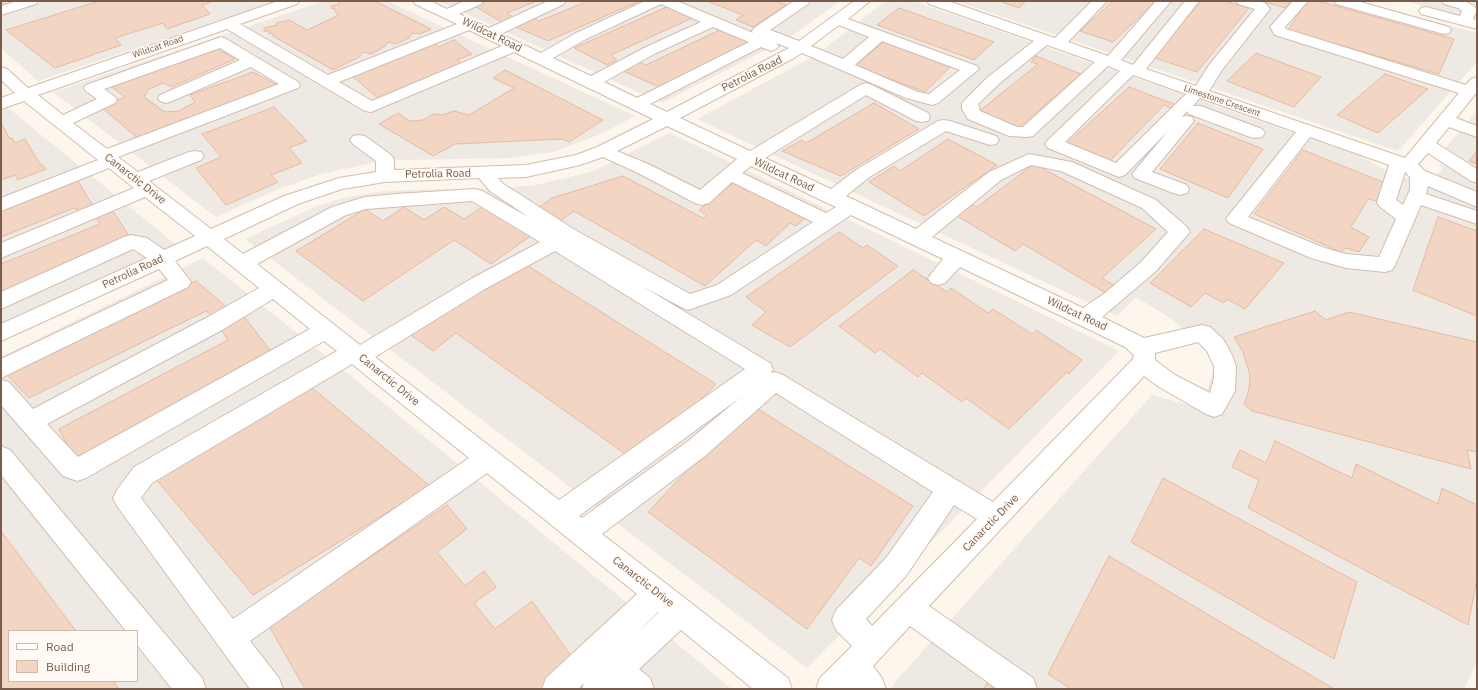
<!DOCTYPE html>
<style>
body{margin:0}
#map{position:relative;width:1478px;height:690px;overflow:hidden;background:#fdf6ec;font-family:"IBM Plex Sans",sans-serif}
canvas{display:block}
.frame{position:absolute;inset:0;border:2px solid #7a5c4d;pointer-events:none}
.legend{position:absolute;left:8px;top:630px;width:130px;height:52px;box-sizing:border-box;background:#fffaf3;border:1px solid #cabbb1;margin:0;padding:5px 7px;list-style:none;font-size:12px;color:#7a5c4d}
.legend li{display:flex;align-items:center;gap:8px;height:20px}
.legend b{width:20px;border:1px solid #cabbb1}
</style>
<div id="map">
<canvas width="1478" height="690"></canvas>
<div class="frame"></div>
<ul class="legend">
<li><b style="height:5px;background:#fff"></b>Road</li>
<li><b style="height:11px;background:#f3d5c3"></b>Building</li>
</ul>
</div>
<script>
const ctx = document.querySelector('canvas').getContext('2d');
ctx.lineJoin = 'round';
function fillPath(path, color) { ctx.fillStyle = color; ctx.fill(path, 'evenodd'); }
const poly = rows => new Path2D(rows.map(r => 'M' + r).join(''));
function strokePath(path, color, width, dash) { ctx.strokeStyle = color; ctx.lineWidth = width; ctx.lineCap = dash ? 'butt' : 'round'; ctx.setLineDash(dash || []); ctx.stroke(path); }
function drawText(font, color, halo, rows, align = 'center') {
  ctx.font = font + ' "IBM Plex Sans",sans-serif'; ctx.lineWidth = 3; ctx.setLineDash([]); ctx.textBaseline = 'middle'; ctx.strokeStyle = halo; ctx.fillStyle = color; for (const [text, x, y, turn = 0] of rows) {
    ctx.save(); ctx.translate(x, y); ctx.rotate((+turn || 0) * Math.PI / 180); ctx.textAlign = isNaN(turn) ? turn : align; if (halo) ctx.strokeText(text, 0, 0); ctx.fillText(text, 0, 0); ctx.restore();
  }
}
const industrial = poly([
 [1,1,277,1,38,81,1,48],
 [324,1,387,1,635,116,601,134,553,152,510,158,398,160,372,163,321,174,279,189,216,217,53,92],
 [438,1,840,1,789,38,662,103],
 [886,1,913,1,1363,157,1381,168,1420,183,1442,171,1438,157,1477,111,1477,661,1464,689,891,689,895,682,1152,395,1196,407,1206,394,1214,368,1205,348,1173,320,1136,297,1117,316,697,119,816,55],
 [956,1,1360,1,1477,33,1477,62,1398,151],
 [1406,1,1477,1,1477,18,1458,16],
 [1,102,175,244,1,323],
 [670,133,1119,351,807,668,245,239,317,206,347,197,378,192,407,190,505,188,535,185,591,172],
 [203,258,336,364,732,689,1,689,1,357],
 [9,631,137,631,137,681,9,681]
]);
const building = poly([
 [1,1,27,1,1,10,1,1],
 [99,1,214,1,202,5,210,14,167,29,163,23,115,38,121,45,55,68,6,30,99,1],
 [338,1,375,1,431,29,420,34,412,33,409,38,396,44,388,42,384,47,371,54,363,52,359,57,333,70,273,36,272,33,269,34,269,31,264,31,264,28,277,25,276,23,289,20,307,30,339,15,336,13,334,8,332,9,331,6,339,4,338,1],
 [488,1,537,1,507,13,513,17,502,22,474,6,488,1],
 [588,1,640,1,548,41,514,26,533,18,539,21,588,1],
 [707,1,776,1,786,5,753,27,736,20,743,15,707,1],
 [999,1,1026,1,1019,8,999,1],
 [1113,1,1156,1,1113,42,1080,31,1113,1],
 [1202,1,1225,1,1249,8,1197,72,1152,57,1202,1],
 [1260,1,1291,1,1286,8,1260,1],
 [1307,1,1318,1,1454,39,1439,74,1288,30,1307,1],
 [669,6,697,16,611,55,617,60,607,65,574,48,669,6],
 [899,8,994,42,974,60,877,25,899,8],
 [726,27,755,40,659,87,621,70,639,62,646,65,726,27],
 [454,40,472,54,457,60,462,64,379,99,352,76,433,43,439,47,454,40],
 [884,41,952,65,925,92,855,66,884,41],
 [216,48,235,59,172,87,163,83,149,89,144,97,165,112,179,111,195,102,190,95,253,72,281,87,141,141,101,107,125,97,109,85,216,48],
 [1256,53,1321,77,1294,107,1227,81,1256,53],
 [1036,56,1081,74,1016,130,977,113,1038,64,1031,62,1036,56],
 [505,70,603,120,569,142,562,139,455,144,433,156,379,124,398,113,410,121,423,120,433,114,442,115,454,111,469,115,514,88,493,78,505,70],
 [1385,74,1428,89,1378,133,1337,115,1385,74],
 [1129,87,1179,106,1175,110,1164,105,1108,163,1064,146,1129,87],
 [874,103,919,129,841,176,782,151,802,140,806,143,874,103],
 [274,107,307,141,289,148,302,163,271,175,278,182,226,205,196,168,221,157,202,134,274,107],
 [1,123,10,139,12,138,15,143,25,139,40,164,42,164,46,169,18,180,15,175,1,180,1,123],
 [1198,123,1263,149,1228,198,1160,169,1198,123],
 [948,139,997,165,924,216,869,182,894,166,900,171,948,139],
 [1303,150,1388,184,1377,201,1368,199,1351,227,1369,237,1359,252,1346,248,1341,252,1254,214,1303,150],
 [1477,151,1477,164,1469,161,1477,151],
 [1034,164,1156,229,1102,278,1115,286,1106,293,1023,244,1015,251,952,213,967,201,977,207,1034,164],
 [623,176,703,218,707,215,699,210,737,180,808,215,796,226,790,223,766,246,756,240,705,286,574,211,560,221,538,208,552,198,623,176],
 [78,181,94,208,84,213,74,208,1,237,1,211,78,181],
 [484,206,532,235,491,264,454,240,363,301,296,251,365,209,383,221,404,207,424,220,444,207,464,219,484,206],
 [113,211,131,239,1,294,1,264,100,224,96,218,113,211],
 [1438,217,1477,231,1477,316,1413,290,1438,217],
 [1204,229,1284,263,1245,309,1227,299,1224,303,1205,293,1191,307,1150,283,1204,229],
 [839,232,863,248,867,245,898,266,790,347,752,325,766,312,746,297,839,232],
 [523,263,716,384,679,422,673,418,631,458,456,333,433,351,408,333,486,284,490,287,523,263],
 [913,270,947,292,951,288,988,313,993,309,1032,334,1036,330,1082,360,1069,374,1067,372,1009,429,966,398,962,402,922,373,918,377,880,349,875,353,839,326,913,270],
 [196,281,229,309,214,317,206,311,29,398,4,372,196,281],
 [1315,311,1326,320,1349,312,1477,342,1477,452,1467,450,1471,469,1252,411,1244,404,1249,390,1250,375,1243,352,1234,337,1315,311],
 [244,316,275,357,78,466,59,429,228,340,221,329,244,316],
 [310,386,430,486,253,595,155,478,310,386],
 [750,404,913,506,871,566,859,558,807,629,648,512,750,404],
 [1275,441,1352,478,1356,464,1438,504,1442,488,1477,505,1477,579,1468,625,1248,508,1259,480,1232,467,1240,450,1266,463,1275,441],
 [1163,478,1357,582,1334,659,1131,542,1163,478],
 [447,505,467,529,437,552,465,586,484,571,496,587,474,603,495,629,532,601,576,663,544,689,305,689,269,626,447,505],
 [1,531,76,631,9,631,9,681,113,681,119,689,1,689,1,531],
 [1109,556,1334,689,1071,689,1048,674,1109,556],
 [988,681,999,689,984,689,988,681]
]);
const minor = poly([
 [17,1,38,1,36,4,1,15,1,6,17,1],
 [278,1,299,1,297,4,240,24,328,75,457,24,415,4,413,1,431,1,447,9,464,1,483,1,481,4,459,14,489,28,548,1,566,1,564,4,501,34,541,53,576,33,645,1,677,1,753,33,752,31,754,28,794,1,810,1,808,4,770,30,799,41,854,1,870,1,848,19,977,66,979,69,938,103,932,105,906,98,802,53,794,58,680,118,750,151,860,85,866,83,872,85,928,113,930,117,928,121,922,122,916,121,866,95,765,158,831,189,856,170,938,121,944,120,950,121,996,136,999,140,996,144,990,145,946,131,868,178,846,196,916,229,989,172,1029,154,1072,162,1156,200,1187,227,1190,232,1155,272,1102,317,1144,338,1202,325,1210,327,1223,339,1232,355,1236,366,1235,391,1222,414,1214,417,1206,414,1159,387,1144,376,929,606,1033,678,1037,689,997,689,910,626,873,666,882,678,886,689,816,689,820,678,852,646,836,630,832,620,836,610,886,558,933,492,776,393,705,456,602,534,788,678,792,689,753,689,681,630,639,669,650,678,654,689,582,689,584,683,578,689,542,689,546,678,637,594,487,473,250,641,279,678,283,689,250,689,117,506,113,498,117,490,134,467,337,351,324,341,86,478,77,481,63,476,1,405,1,380,9,382,33,409,206,318,259,288,207,246,175,261,191,282,188,287,1,378,1,359,168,280,159,269,1,341,1,324,147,258,133,249,1,309,1,292,124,237,131,235,147,238,164,250,195,236,145,197,1,258,1,243,134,188,109,168,1,211,1,198,98,160,24,101,1,109,1,98,15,93,1,80,1,67,7,69,28,88,278,1],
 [661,4,701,22,646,47,591,76,553,58,586,39,661,4],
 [839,25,869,37,843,59,811,46,839,25],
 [713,27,749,42,637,98,604,82,656,53,713,27],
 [227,29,365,111,371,112,514,52,653,119,597,147,576,155,526,165,394,170,394,159,391,155,365,136,359,135,353,136,350,140,353,144,376,161,376,172,339,178,284,196,211,229,149,181,201,160,204,156,201,152,195,151,189,152,138,172,118,157,298,88,300,85,298,82,226,39,221,37,86,85,84,88,86,91,97,99,63,115,38,95,227,29],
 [469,30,502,46,372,101,339,82,469,30],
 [882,41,960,70,929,94,918,92,855,65,882,41],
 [776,43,789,48,667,112,650,104,761,47,771,51,776,49,779,46,776,43],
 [220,48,240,60,160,95,158,98,160,101,166,103,172,101,251,67,279,84,107,149,73,123,115,103,117,100,115,97,104,89,220,48],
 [667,126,737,159,700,190,648,164,617,151,667,126],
 [603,157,636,172,695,203,702,205,709,203,732,182,813,222,717,285,690,294,575,230,502,183,498,178,526,177,580,165,603,157],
 [1031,165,1061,171,1142,208,1168,232,1141,262,1105,293,1083,308,932,237,1001,180,1031,165],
 [751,166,825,202,836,207,826,213,742,173,751,166],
 [479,178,490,191,530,218,482,191,475,189,396,194,365,197,332,207,243,254,224,239,298,204,342,189,385,182,479,178],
 [472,201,540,242,471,279,360,345,257,264,346,215,366,209,472,201],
 [851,215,943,259,928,278,931,283,938,285,945,283,960,267,1125,347,1134,355,1133,359,993,502,783,375,775,372,771,373,773,369,770,363,642,286,681,307,688,310,731,295,851,215],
 [555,251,745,369,559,500,375,357,485,289,555,251],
 [273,299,310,329,78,457,47,424,222,330,273,299],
 [1198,342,1207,351,1214,366,1214,378,1210,393,1175,375,1155,360,1155,353,1198,342],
 [352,364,469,458,233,619,141,498,152,483,352,364],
 [741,397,687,442,582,518,579,516,741,397],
 [954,505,977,519,872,626,866,619,906,576,954,505],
 [658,612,659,612,636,634,658,612],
 [927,1,948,1,1055,38,1092,1,1107,1,1068,42,1108,56,1156,1,1171,1,1121,60,1133,65,1185,1,1199,1,1146,69,1196,86,1209,65,1255,9,1238,4,1236,1,1258,1,1265,3,1270,9,1222,70,1209,91,1405,158,1459,93,1275,35,1270,27,1293,1,1308,1,1285,27,1286,29,1466,85,1471,79,1477,77,1477,92,1456,118,1477,126,1477,137,1449,127,1436,143,1477,169,1477,183,1471,181,1428,153,1418,164,1425,171,1477,192,1477,207,1428,186,1426,194,1477,211,1477,224,1421,205,1395,265,1392,270,1385,272,1346,268,1311,258,1229,223,1226,219,1229,215,1296,132,1200,98,1193,106,1201,106,1262,129,1265,133,1262,137,1256,138,1250,137,1189,114,1187,111,1182,117,1186,116,1192,117,1194,121,1152,172,1187,185,1189,189,1187,193,1180,195,1173,193,1135,178,1132,174,1169,130,1125,175,1119,177,1048,148,1045,144,1048,140,1120,71,1108,66,1033,136,1027,137,1009,136,968,119,962,109,962,103,988,77,1034,41,929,4,927,1],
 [1047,45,1095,62,1023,127,1017,127,980,111,978,104,1000,83,1047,45],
 [1133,75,1186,94,1116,163,1065,142,1133,75],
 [1310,137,1389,165,1377,202,1379,206,1396,219,1379,257,1346,254,1325,248,1248,217,1310,137],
 [1405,172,1410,177,1410,190,1403,205,1396,200,1405,172],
 [1334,1,1357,1,1449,27,1451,30,1449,33,1444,34,1336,4,1334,1],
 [1442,1,1465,1,1475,7,1477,10,1473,19,1477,20,1477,29,1421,14,1419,11,1421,8,1426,7,1460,16,1462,11,1458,8,1444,4,1442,1],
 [1,446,10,450,202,678,206,689,172,689,137,645,137,631,126,631,1,475,1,446]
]);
const farStreetnames = [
 ["Wildcat Road",158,47,-19],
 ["Limestone Crescent",1222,101,19]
];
const streetNames = [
 ["Wildcat Road",492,35,26],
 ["Petrolia Road",752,74,-27],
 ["Petrolia Road",438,174,-1],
 ["Wildcat Road",784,175,25],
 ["Canarctic Drive",135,179,38],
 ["Petrolia Road",133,272,-25],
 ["Wildcat Road",1077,314,25],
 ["Canarctic Drive",389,380,39],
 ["Canarctic Drive",991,523,-46],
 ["Canarctic Drive",643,582,38]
];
fillPath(industrial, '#efe9e4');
fillPath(building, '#f3d5c3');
strokePath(building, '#e6bba3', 1);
strokePath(minor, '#d1beb0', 2);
fillPath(minor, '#fff');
drawText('9px', '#7a5c4d', '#fffaf3', farStreetnames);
drawText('11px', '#7a5c4d', '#fffaf3', streetNames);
</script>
